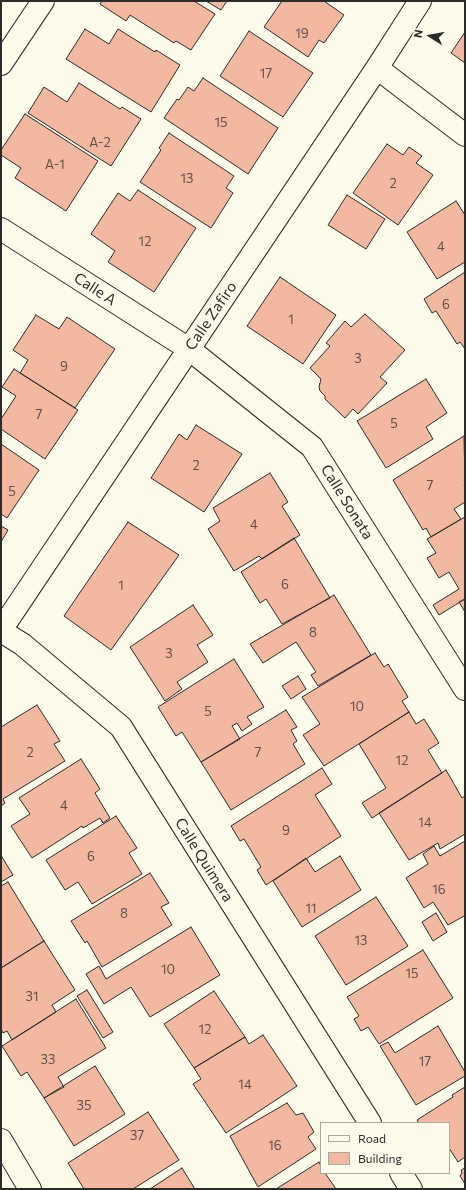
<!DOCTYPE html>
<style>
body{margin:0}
#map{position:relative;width:466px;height:1190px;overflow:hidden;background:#fdfbea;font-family:Commissioner,sans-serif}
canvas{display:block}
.frame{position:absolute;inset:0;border:2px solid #2b2b2b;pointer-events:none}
.legend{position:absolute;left:320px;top:1122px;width:130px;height:52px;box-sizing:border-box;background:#fdfbea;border:1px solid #a9a89e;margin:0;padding:5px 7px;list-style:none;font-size:12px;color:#2b2b2b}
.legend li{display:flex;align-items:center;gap:8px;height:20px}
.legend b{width:20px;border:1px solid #a9a89e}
.north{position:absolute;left:410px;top:16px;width:40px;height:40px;-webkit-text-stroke:3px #fdfbea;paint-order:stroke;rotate:281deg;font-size:11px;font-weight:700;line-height:16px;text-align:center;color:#2b2b2b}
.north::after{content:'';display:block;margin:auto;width:14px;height:18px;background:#2b2b2b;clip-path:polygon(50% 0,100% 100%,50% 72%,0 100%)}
</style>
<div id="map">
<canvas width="466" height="1190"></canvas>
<div class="frame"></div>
<ul class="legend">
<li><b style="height:5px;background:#fdfbea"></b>Road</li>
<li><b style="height:11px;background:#f2b8a0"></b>Building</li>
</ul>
<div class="north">N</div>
</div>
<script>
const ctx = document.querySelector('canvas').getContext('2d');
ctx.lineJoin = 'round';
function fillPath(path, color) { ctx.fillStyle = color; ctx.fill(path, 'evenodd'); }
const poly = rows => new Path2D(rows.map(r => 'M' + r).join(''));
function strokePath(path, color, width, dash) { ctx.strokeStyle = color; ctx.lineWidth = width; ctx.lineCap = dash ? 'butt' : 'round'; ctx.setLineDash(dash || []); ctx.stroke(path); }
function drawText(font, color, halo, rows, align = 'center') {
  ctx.font = font + ' Commissioner,sans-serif'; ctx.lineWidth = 3; ctx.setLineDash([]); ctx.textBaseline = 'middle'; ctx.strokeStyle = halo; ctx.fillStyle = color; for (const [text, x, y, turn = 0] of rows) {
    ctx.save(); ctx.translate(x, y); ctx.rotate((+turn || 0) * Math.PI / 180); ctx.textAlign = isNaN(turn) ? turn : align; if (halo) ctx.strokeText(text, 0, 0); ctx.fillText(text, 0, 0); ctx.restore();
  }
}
const building = poly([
 [102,1,194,1,215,14,191,50,176,41,174,43,130,15,126,21,100,4,102,1],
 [206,1,227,1,221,10,206,1],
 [282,1,324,1,344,15,324,43,319,40,308,57,264,27,282,1],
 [85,29,109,44,118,29,155,52,156,50,180,65,151,112,66,59,85,29],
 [249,31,313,73,283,117,220,76,249,31],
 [465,32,465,63,451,53,465,32],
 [203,78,278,128,248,174,164,118,177,99,179,100,188,87,194,91,203,78],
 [79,83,120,109,122,107,141,119,111,166,28,113,44,87,67,102,79,83],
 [25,114,98,161,66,211,15,178,21,168,1,155,1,150,25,114],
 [169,133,234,176,226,188,233,193,211,228,140,182,161,150,159,148,169,133],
 [387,144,403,155,409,147,422,156,416,163,433,175,398,225,353,193,387,144],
 [138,190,196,228,154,292,108,262,115,251,91,234,118,193,130,201,138,190],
 [347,195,385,219,366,249,328,225,347,195],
 [456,201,465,215,465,262,437,279,407,232,456,201],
 [465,272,465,349,460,342,457,344,436,311,432,313,424,299,465,272],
 [280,277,336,315,303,364,247,326,280,277],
 [365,314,405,350,380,377,387,383,358,414,353,409,345,418,325,399,325,396,320,391,319,387,321,379,310,368,330,346,326,343,345,321,351,327,365,314],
 [36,315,59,329,67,317,115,349,75,408,20,373,28,360,13,350,36,315],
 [14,369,78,410,45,459,1,429,1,419,16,396,2,387,14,369],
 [426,379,447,413,426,427,433,439,386,468,357,421,426,379],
 [196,425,242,454,204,512,151,478,179,434,187,440,196,425],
 [464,436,465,484,464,485,465,487,465,502,454,509,461,519,431,537,426,528,423,530,393,480,464,436],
 [1,444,39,470,7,518,1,514,1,444],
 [270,473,288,502,282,506,300,535,262,559,259,556,234,571,208,529,220,521,213,508,270,473],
 [465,517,465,599,439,615,433,605,459,589,449,572,439,578,427,558,436,553,427,539,465,517],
 [128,522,179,555,111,650,64,616,128,522],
 [1,526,8,530,1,542,1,526],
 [294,538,330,598,282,624,266,599,260,603,241,572,294,538],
 [334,595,371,655,318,686,311,675,316,672,296,642,263,663,250,644,334,595],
 [465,599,465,612,459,602,465,599],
 [193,605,213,635,197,645,208,662,177,682,182,689,165,701,130,647,193,605],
 [375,653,384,667,388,664,408,697,402,701,409,712,324,766,303,735,320,724,302,697,375,653],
 [234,659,264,707,247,717,252,724,242,731,237,723,232,726,240,739,201,762,182,732,176,736,158,707,234,659],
 [298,676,306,689,291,699,282,686,298,676],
 [37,705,60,741,54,744,65,761,3,799,5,803,1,806,1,727,37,705],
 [286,710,297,727,291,730,297,741,293,744,305,764,231,810,201,762,286,710],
 [409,712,416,724,424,719,439,743,428,750,442,773,372,818,362,803,386,788,359,744,409,712],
 [81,759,100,789,95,793,110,818,103,823,100,818,83,828,82,826,32,858,11,826,30,814,19,798,81,759],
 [322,768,332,784,315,795,341,836,266,885,257,870,261,867,244,839,240,841,231,826,322,768],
 [446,770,462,798,465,796,465,834,440,849,438,843,409,860,379,813,446,770],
 [116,816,137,848,129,853,142,874,92,904,78,882,65,890,46,860,116,816],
 [465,841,465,917,464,916,448,925,433,902,424,908,406,878,428,864,423,854,434,846,440,856,465,841],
 [340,856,361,890,302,927,273,881,306,858,315,872,340,856],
 [2,857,13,875,1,882,1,858,2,857],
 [150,873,169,903,161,907,172,925,102,967,87,941,85,943,71,921,150,873],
 [8,882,44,941,1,968,1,886,8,882],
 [376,897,408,946,346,985,315,936,376,897],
 [436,913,447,932,433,941,422,922,436,913],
 [191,927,220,975,150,1017,131,987,104,1004,86,974,99,966,106,979,191,927],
 [44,941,75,990,52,1005,56,1012,12,1040,7,1031,3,1033,1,1029,1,968,44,941],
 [423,950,453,998,379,1044,368,1027,361,1031,354,1019,359,1016,347,997,423,950],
 [87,990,113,1032,103,1038,77,996,87,990],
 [214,991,245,1037,194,1068,164,1024,214,991],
 [76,999,106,1048,58,1077,64,1087,44,1098,27,1072,21,1076,2,1046,76,999],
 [438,1026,465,1072,465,1076,416,1105,380,1046,388,1042,395,1053,438,1026],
 [263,1035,297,1086,226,1133,193,1084,201,1079,194,1068,245,1037,249,1044,263,1035],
 [95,1066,125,1114,74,1146,44,1098,95,1066],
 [465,1087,465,1157,458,1162,449,1148,449,1123,419,1123,417,1120,453,1097,452,1095,465,1087],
 [287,1103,296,1115,303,1113,314,1132,308,1137,316,1149,258,1187,230,1136,287,1103],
 [148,1112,179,1160,133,1189,84,1189,68,1163,148,1112],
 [319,1162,321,1166,321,1173,325,1173,336,1189,276,1189,319,1162],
 [182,1168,195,1189,150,1189,182,1168],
 [465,1168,465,1184,460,1176,462,1173,461,1170,465,1168]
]);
const minor = poly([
 [1,64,43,1],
 [377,68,465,135],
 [1,229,189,349,312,447,465,689],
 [1,630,377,68,420,1],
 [1,631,22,644,121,727,370,1123],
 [1,1140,30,1189],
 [401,1173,411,1189]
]);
const numberNames = [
 ["19",302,34],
 ["17",266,74],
 ["15",221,123],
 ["A-2",100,143],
 ["A-1",55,165],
 ["13",187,179],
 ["2",393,184],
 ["12",145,242],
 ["4",441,247],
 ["6",446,305],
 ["1",291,320],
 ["3",358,359],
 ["9",64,367],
 ["7",39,415],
 ["5",394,424],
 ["2",196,466],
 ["7",430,486],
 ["5",12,492],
 ["4",254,525],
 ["6",285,585],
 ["1",121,586],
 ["8",313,633],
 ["3",169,654],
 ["10",357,707],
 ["5",208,712],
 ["2",30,753],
 ["7",258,753],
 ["12",402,761],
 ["4",64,806],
 ["14",425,823],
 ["9",286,831],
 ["6",91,857],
 ["16",439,890],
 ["11",311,909],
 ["8",124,914],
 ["13",361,941],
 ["10",168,970],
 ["15",412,974],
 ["31",32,997],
 ["12",205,1030],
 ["33",48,1060],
 ["17",425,1062],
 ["14",245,1085],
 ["35",84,1106],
 ["37",137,1136],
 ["16",275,1146]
];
const streetNames = [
 ["Calle A",95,289,33],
 ["Calle Zafiro",211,316,-56],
 ["Calle Sonata",347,502,58],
 ["Calle Quimera",204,860,58]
];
fillPath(building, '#f2b8a0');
strokePath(building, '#2b2b2b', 1);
strokePath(minor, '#2b2b2b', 24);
strokePath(minor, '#fdfbea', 22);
drawText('13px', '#5d4e48', null, numberNames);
drawText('15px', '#2b2b2b', '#fdfbea', streetNames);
</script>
